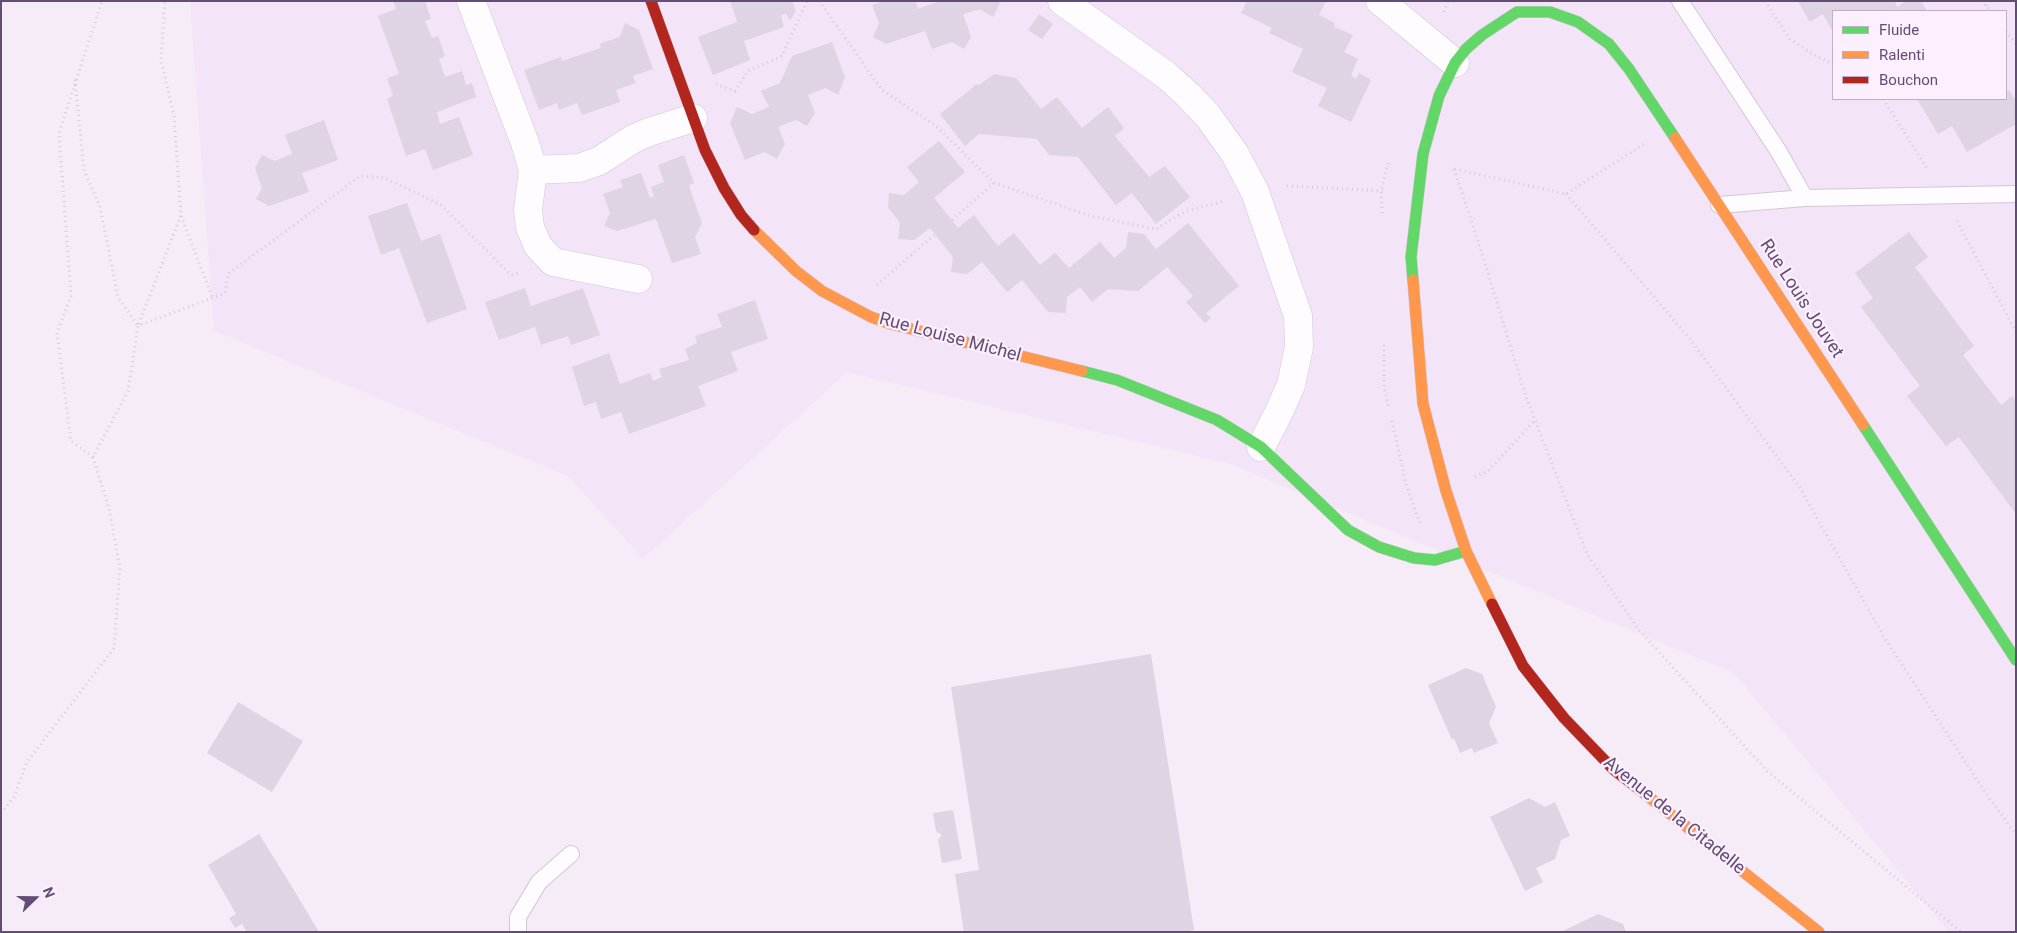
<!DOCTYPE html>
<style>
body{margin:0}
#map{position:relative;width:2017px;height:933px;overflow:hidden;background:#f5ecf7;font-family:Roboto,sans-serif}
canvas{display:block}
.frame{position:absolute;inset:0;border:2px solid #644d75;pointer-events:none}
.legend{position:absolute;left:1832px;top:10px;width:175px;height:90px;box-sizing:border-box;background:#fceffe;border:1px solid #bfaec7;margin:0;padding:6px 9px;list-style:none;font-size:15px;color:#644d75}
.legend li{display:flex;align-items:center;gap:10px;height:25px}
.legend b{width:25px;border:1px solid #bfaec7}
.north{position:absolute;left:10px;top:873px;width:50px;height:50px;-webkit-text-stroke:4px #fceffe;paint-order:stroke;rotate:68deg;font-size:14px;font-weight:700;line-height:20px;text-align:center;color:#644d75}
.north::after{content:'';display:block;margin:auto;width:18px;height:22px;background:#644d75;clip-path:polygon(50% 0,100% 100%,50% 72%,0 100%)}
</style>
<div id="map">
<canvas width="2017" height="933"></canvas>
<div class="frame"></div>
<ul class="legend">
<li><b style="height:6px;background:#63d668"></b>Fluide</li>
<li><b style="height:6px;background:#ff974d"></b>Ralenti</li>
<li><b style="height:6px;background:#b3261e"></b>Bouchon</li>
</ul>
<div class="north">N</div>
</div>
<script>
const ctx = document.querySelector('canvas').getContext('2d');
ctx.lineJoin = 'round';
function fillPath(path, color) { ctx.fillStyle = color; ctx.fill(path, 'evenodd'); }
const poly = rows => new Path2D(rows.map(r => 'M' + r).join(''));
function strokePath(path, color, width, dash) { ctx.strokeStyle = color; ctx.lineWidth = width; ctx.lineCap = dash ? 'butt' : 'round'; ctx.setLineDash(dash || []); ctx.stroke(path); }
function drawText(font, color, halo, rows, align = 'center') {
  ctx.font = font + ' Roboto,sans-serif'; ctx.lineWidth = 4.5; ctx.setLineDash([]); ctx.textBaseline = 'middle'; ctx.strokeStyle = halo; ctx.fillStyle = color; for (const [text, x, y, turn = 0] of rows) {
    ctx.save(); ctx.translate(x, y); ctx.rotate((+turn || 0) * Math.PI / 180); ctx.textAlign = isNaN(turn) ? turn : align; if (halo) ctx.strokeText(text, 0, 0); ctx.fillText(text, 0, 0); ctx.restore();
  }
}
const residential = poly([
 [190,1,2016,1,2016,932,1949,932,1734,673,1230,464,847,372,643,559,568,476,214,331],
 [1833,11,2006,11,2006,99,1833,99]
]);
const building = poly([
 [393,1,425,1,431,19,425,21,432,38,438,36,445,56,439,59,445,77,462,71,466,85,472,83,476,97,437,112,440,124,459,117,473,155,433,170,425,149,406,156,387,99,393,96,387,78,399,74,378,16,396,9],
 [730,1,792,1,796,11,790,20,786,14,781,15,784,27,744,41,750,60,713,75,698,37,737,22],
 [883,1,915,1,918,9,940,1,1001,1,993,17,980,9,963,14,971,37,964,49,952,42,932,49,925,31,886,44,873,37,879,23,872,5],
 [1247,1,1326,1,1319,15,1335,23,1334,27,1353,35,1344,52,1358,59,1351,76,1356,79,1359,73,1371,80,1351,122,1318,106,1327,88,1292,72,1303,49,1269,33,1272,28,1241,13],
 [1798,1,1895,1,1897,7,1906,1,1921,1,1927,11,1833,11,1833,32,1823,14,1810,22],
 [1039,14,1053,24,1042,39,1028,30],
 [625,23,639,30,653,69,633,76,636,83,616,90,620,102,582,115,577,103,559,110,557,103,539,110,524,70,561,57,562,61,601,48,599,44,620,37],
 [832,42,845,77,838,95,826,88,808,95,815,113,807,126,796,120,778,127,785,144,777,159,764,152,745,160,730,123,737,107,752,114,769,107,761,91,780,83,792,56],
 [994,74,1016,78,1041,109,1057,97,1082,128,1108,107,1124,128,1115,136,1149,177,1165,166,1190,197,1156,224,1132,193,1116,205,1078,157,1049,155,1037,139,979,134,965,146,940,114,977,84,979,85],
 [2009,90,2016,101,2016,124,1967,152,1952,126,1938,134,1917,99,2006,99,2006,92],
 [324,120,338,160,302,173,309,192,269,206,256,199,262,188,255,168,262,155,275,161,292,154,285,135],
 [939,141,965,172,934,198,958,228,974,215,998,246,1014,233,1040,265,1055,253,1069,268,1100,242,1114,258,1126,248,1128,232,1144,234,1156,249,1188,223,1239,286,1206,313,1211,318,1205,323,1186,302,1193,296,1167,267,1138,291,1108,289,1092,302,1080,287,1067,297,1066,313,1048,312,1022,280,1007,292,982,262,967,274,951,272,953,257,930,228,914,240,898,239,900,223,888,207,889,193,904,195,919,182,907,167],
 [684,155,694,183,689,186,702,223,695,237,701,254,672,263,656,219,617,231,604,226,610,213,603,194,623,187,620,180,641,173,650,198,654,196,651,187,664,182,658,165],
 [407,203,421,241,440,234,467,309,427,323,399,248,381,255,368,216],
 [1909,232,1928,257,1915,267,1974,346,1963,355,2001,405,2012,396,2016,401,2016,514,1959,437,1946,446,1907,396,1920,386,1861,307,1873,298,1855,273],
 [525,288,531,306,583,288,600,335,571,345,568,336,541,345,535,327,499,340,485,302],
 [755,300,768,339,731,352,738,371,698,386,706,406,629,434,621,412,601,419,596,402,584,406,572,367,609,353,620,384,650,373,653,381,662,377,659,369,689,360,685,349,697,343,695,336,722,327,717,314],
 [1151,654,1194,930,1183,932,964,932,955,874,979,870,951,687],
 [1466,668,1482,674,1496,707,1489,723,1498,743,1474,753,1472,748,1460,753,1454,738,1452,740,1428,685],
 [238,702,303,741,272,792,207,753],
 [1529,798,1545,807,1555,802,1570,836,1561,840,1555,859,1536,868,1543,882,1525,891,1490,817],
 [953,810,962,859,942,863,938,840,942,835,936,831,933,813],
 [259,834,289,882,319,932,247,932,242,924,235,928,229,918,236,914,208,865],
 [1598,914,1623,924,1626,932,1561,932]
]);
const path = poly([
 [819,1,882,90,936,126,994,183,1091,216,1156,229,1184,212,1223,201],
 [1765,1,1790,39,1814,55,1833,64],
 [1981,1,1991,11],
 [1987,6,1990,1],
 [1444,12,1448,1],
 [2006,31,2016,44],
 [75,80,84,170,100,207,118,297,138,326,181,215,174,116,161,60,165,1],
 [716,84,735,91,748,71,782,56,807,1],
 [1883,99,1928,170],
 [1454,169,1480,247,1526,397,1587,554,1638,629,1767,771,1961,932],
 [1455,169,1566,194,1644,144],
 [1287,186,1386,191],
 [1566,194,1690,339,1800,488,1884,637,1985,792,2016,835],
 [1382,213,1381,191,1388,163],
 [181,216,212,296],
 [952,220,994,183],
 [1957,221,2016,332],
 [877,285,935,234],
 [1384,345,1384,387,1389,408],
 [1392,421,1407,488,1421,526],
 [93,457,71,441,57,333,71,296,59,133,102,1],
 [1475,477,1488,471,1535,420],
 [1,813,14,797,27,762,114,648,120,568,109,509,93,457,128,391,138,326,225,293,228,274,360,176,385,178,441,205,511,275,520,273]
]);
const lane = poly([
 [1680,1,1779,152,1805,198],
 [1719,205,1805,198,2016,194],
 [518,932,518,917,539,882,571,854]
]);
const street = poly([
 [471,1,525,143,533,170],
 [1062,1,1166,75,1188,95,1208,116,1235,154,1255,192,1298,316,1299,347,1291,385,1279,412,1261,447],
 [1380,1,1455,63],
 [638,279,553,262,538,246,530,227,528,210,533,170,579,168,599,161,633,139,649,132,693,118]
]);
const fast = poly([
 [1413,280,1411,257,1423,154,1439,96,1455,63,1466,49,1482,35,1517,12,1550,12,1578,22,1609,44,1629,69,1675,138],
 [1082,371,1117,380,1217,420,1261,447,1348,530,1379,547,1414,558,1435,560,1466,551],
 [1863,425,2016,660]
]);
const slow = poly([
 [1675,138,1863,425],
 [754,230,796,271,822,291,871,317,891,324,1082,371],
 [1413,280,1423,404,1446,491,1466,551,1492,604],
 [1644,793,1819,932]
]);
const jam = poly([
 [651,1,705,150,724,188,741,215,754,230],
 [1492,604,1523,666,1564,718,1614,770,1644,793]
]);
const streetNames = [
 ["Rue Louis Jouvet",1801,299,57],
 ["Rue Louise Michel",950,338,15],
 ["Avenue de la Citadelle",1674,816,39]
];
fillPath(residential, '#f3e4f8');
fillPath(building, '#ded4e4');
strokePath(lane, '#d1c8d5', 18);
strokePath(street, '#d1c8d5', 29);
strokePath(fast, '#d2c8d7', 12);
strokePath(slow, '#d2c8d7', 12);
strokePath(jam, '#d2c8d7', 12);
strokePath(path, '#d3ccd8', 3, [1, 4]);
strokePath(lane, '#fefcfe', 16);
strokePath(street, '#fefcfe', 28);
strokePath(fast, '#63d668', 11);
strokePath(slow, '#ff974d', 11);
strokePath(jam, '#b3261e', 11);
drawText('18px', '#644d75', '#fceffe', streetNames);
</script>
